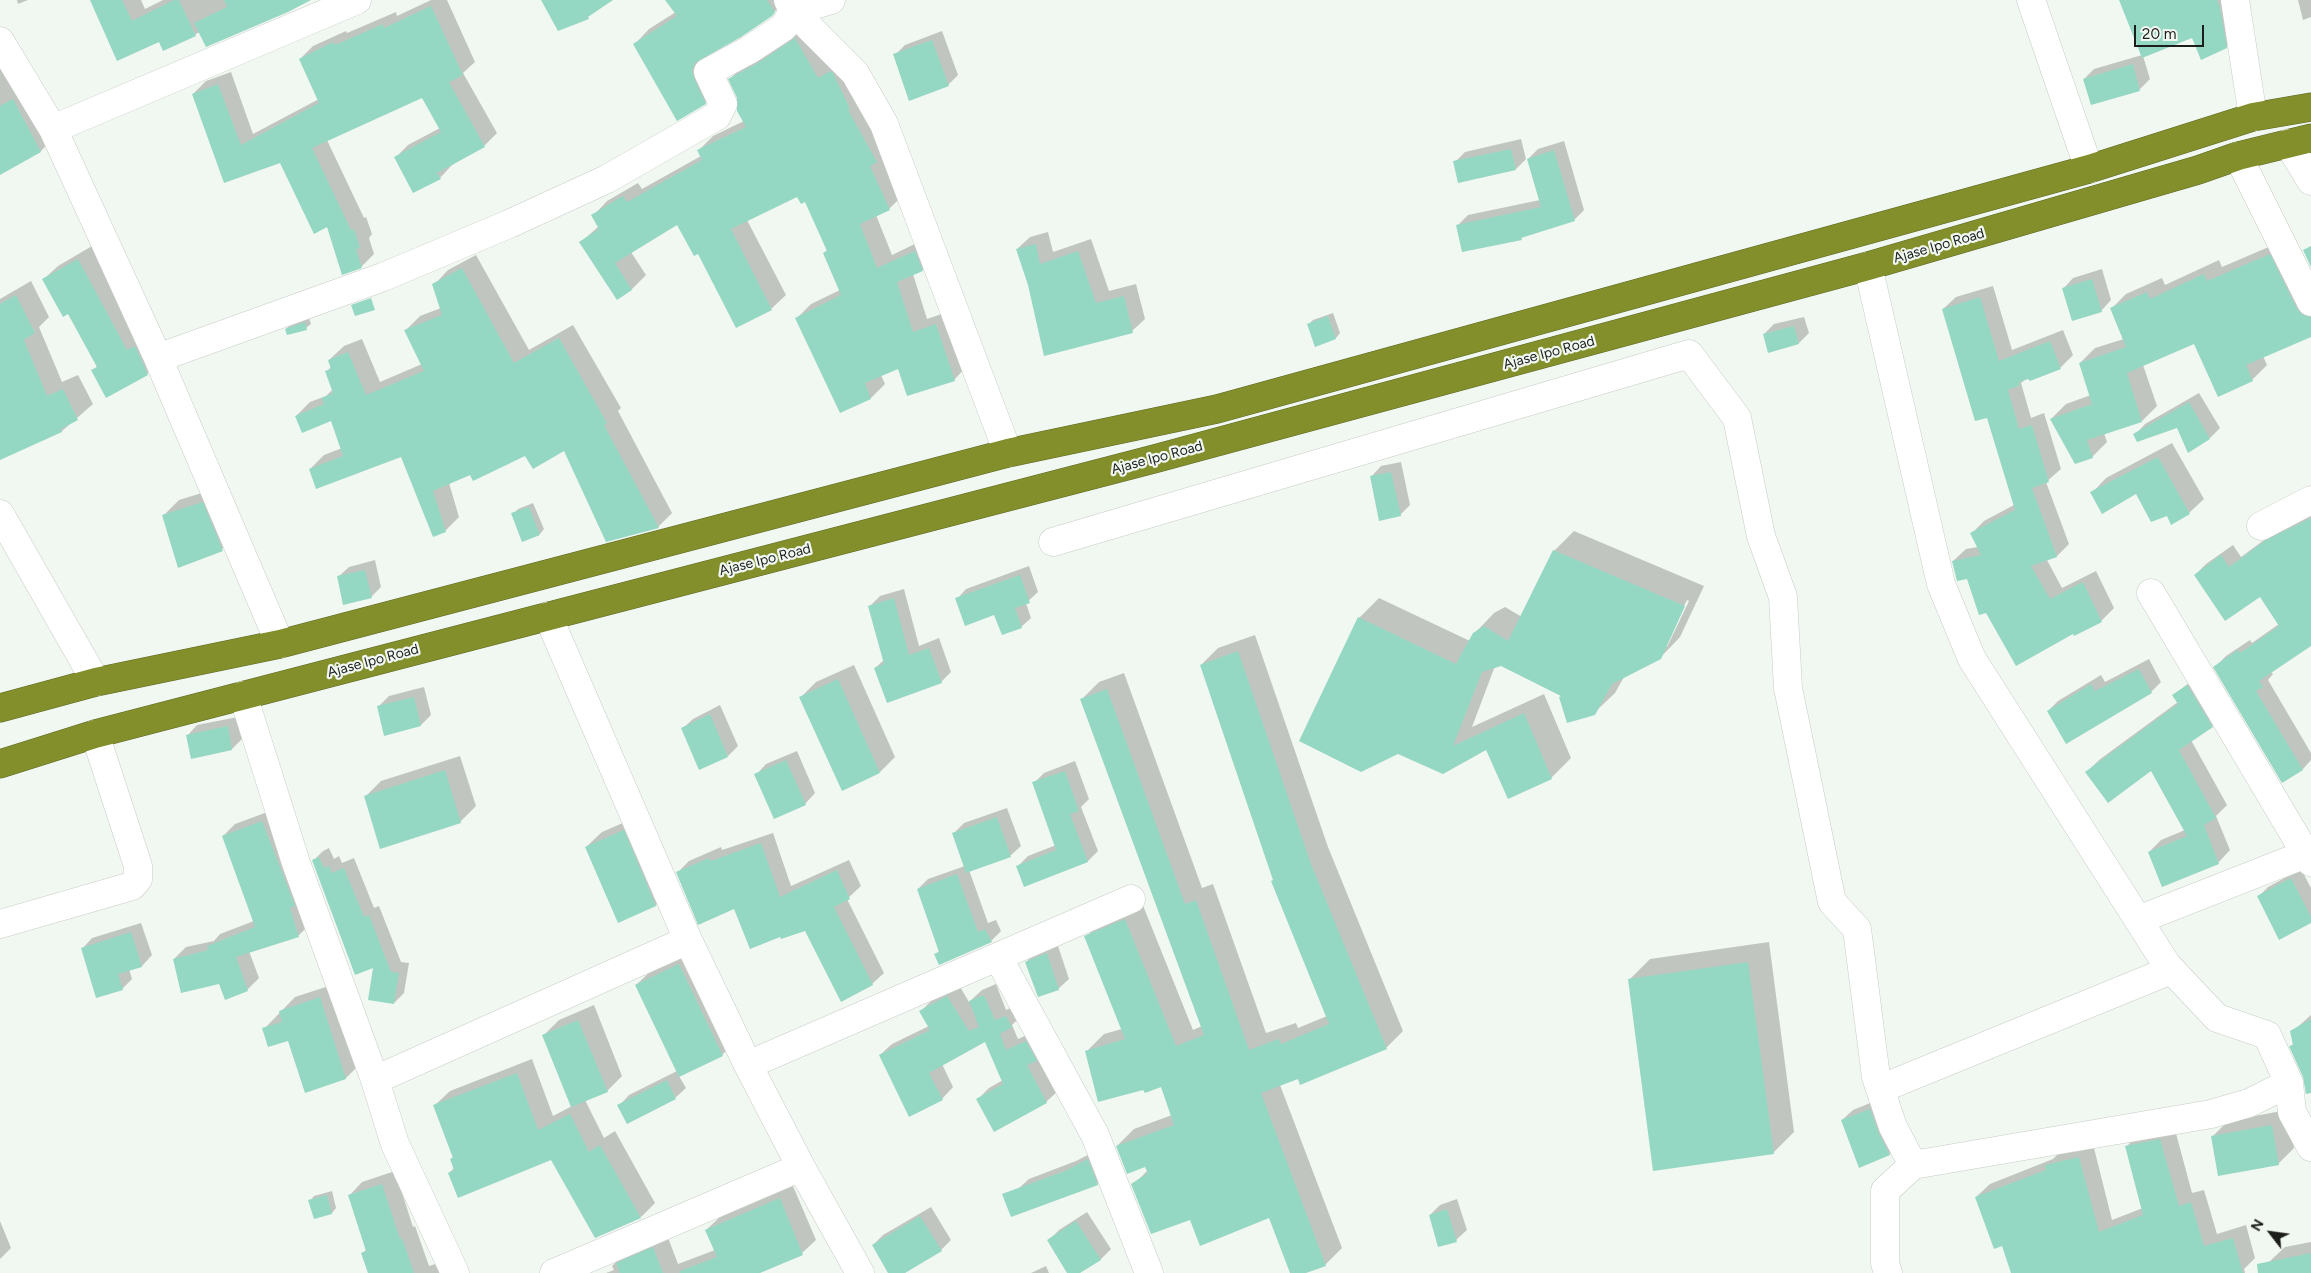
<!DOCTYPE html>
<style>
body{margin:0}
#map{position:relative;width:2311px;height:1273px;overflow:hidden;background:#f1f7f1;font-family:Figtree,sans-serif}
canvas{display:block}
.north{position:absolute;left:2246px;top:1208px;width:50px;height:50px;-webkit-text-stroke:4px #f1f7f1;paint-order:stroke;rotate:300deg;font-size:14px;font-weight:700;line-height:20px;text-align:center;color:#1c1e1c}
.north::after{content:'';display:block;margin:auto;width:18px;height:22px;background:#1c1e1c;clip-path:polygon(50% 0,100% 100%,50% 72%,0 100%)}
.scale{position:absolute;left:2134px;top:25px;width:70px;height:22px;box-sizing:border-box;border:2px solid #1c1e1c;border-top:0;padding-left:6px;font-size:15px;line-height:18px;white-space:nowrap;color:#1c1e1c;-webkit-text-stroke:4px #f1f7f1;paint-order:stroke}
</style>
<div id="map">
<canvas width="2311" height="1273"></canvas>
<div class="north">N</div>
<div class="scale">20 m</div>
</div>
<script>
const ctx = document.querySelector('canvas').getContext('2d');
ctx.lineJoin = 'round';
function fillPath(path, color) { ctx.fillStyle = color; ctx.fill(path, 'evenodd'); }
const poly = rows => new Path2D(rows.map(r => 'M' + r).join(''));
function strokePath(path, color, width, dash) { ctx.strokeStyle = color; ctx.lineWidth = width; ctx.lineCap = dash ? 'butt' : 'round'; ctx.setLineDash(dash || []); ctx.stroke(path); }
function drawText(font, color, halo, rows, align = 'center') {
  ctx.font = font + ' Figtree,sans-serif'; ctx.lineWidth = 4.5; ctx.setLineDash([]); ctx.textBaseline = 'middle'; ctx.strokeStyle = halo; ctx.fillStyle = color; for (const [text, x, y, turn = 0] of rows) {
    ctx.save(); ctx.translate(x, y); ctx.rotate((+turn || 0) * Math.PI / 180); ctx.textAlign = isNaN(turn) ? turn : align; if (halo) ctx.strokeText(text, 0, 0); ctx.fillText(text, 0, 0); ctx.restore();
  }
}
const shadow = poly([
 [17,0,28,0,18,4],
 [91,0,141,0,145,9,163,0,302,0,200,32,164,50,159,40],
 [431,0,447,0,475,62,463,73,497,133,484,146,452,165,440,178,396,157,408,145,440,128,422,96,327,140,364,218,366,217,372,234,369,238,374,254,361,267,280,162,225,182,193,94,206,81,231,72,253,134,319,99,300,59,313,46,346,31,347,33,396,12,397,16],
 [667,0,787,0,771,15,707,55,708,63,720,88,705,103,635,44,649,29,676,12],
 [2121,0,2232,0,2238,35,2226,47,2192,37,2143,56,2150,79,2140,89,2091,104,2084,79,2094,69,2142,55],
 [2298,0,2311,0,2311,17,2303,20],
 [809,25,846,58,903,195,889,209,876,215,892,255,929,237,936,255,922,270,913,274,927,319,950,311,968,365,954,380,899,367,881,375,885,384,871,398,840,411,796,319,811,304,840,290,824,253,828,249,806,200,797,195,747,220,786,295,771,309,699,252,677,223,631,252,646,275,632,289,617,298,581,242,599,226,593,216,607,201,638,183,642,189,701,156,699,150,713,136,744,121,739,98,730,79,744,65,773,49],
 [942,31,958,75,948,85,895,55,905,45],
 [0,45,54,137,41,151,0,173],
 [1521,139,1526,159,1516,169,1455,162,1465,152],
 [1564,141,1584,210,1574,220,1524,235,1521,239,1458,225,1468,215,1540,200,1528,159,1538,149],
 [1048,232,1053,252,1091,239,1109,291,1136,284,1145,319,1132,331,1029,285,1017,249,1030,237],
 [2285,240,2311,292,2311,336,2263,356,2267,365,2252,380,2194,343,2143,365,2157,406,2142,421,2104,433,2107,442,2092,457,2051,419,2066,404,2091,395,2080,363,2095,348,2124,339,2111,309,2126,294,2162,278,2165,285,2219,260,2222,267],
 [92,246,161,360,147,374,93,371,97,366,68,313,44,279,58,266],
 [476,255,529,350,573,325,621,408,618,411,672,513,658,527,565,449,526,454,449,483,459,517,445,531,402,456,310,469,324,455,342,448,332,420,296,416,310,402,326,396,333,389,326,372,332,366,329,360,344,346,362,339,380,382,422,364,406,330,420,316,441,308,434,285,448,270],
 [2102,269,2111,300,2101,311,2063,289,2073,278],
 [31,281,49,317,39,327,62,382,78,375,93,404,62,431,0,459,0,299],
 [1993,286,2012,350,2063,330,2073,355,2060,368,2029,377,2021,383,2031,418,2044,413,2061,469,2046,482,2069,544,2057,556,2047,560,2062,588,2096,571,2114,608,2101,621,2074,634,1968,578,1953,561,1966,549,1978,547,1972,533,1984,521,2014,505,1988,416,1943,309,1956,297],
 [1333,313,1340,333,1336,338,1316,345,1308,325,1313,320],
 [1804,317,1809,333,1799,343,1764,334,1774,324],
 [309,318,311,324,306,328,286,329,291,324],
 [2199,393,2220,428,2210,438,2178,427,2135,435,2145,424],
 [2172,443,2204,499,2189,513,2168,515,2137,493,2092,493,2106,478],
 [1401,462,1410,505,1400,515,1371,477,1381,466],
 [218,488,238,534,222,549,179,566,164,515,179,500],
 [533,503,544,529,540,534,513,514,518,509],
 [2311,513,2311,644,2271,672,2273,674,2268,680,2311,753,2311,760,2303,769,2282,781,2215,667,2226,656,2250,640,2252,643,2279,624,2260,595,2195,575,2206,564,2233,545,2241,557,2279,529],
 [1574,531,1704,586,1680,637,1660,658,1624,677,1615,693,1594,713,1501,664,1495,666,1472,727,1544,694,1571,758,1551,778,1487,748,1443,773,1359,618,1379,598,1470,641,1474,634,1494,613,1505,607,1522,617,1554,551],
 [1687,600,1689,601,1667,647,1665,647],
 [375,560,381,587,371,597,338,577,349,567],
 [1029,566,1038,592,1026,603,1031,618,1021,627,995,614,957,599,966,589],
 [904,589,919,646,939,638,951,672,941,682,875,668,884,660,870,606,880,596],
 [1255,635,1328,847,1403,1031,1386,1048,1280,1085,1342,1248,1325,1265,1303,1273,1291,1273,1270,1216,1191,1218,1133,1185,1148,1170,1146,1166,1117,1146,1134,1129,1172,1115,1162,1085,1087,1051,1104,1034,1122,1029,1086,937,1103,920,1142,903,1193,1030,1202,1026,1082,699,1099,682,1124,673,1202,888,1213,884,1266,1033,1296,1023,1298,1028,1327,1016,1275,879,1201,665,1218,648],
 [2149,659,2161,682,2151,692,2048,711,2058,701,2101,675,2105,682],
 [854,665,895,757,880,772,843,789,801,697,816,682],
 [2200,674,2224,714,2212,726,2191,740,2227,805,2216,816,2230,850,2218,863,2149,852,2161,840,2185,830,2152,770,2087,772,2099,760,2178,702,2174,695],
 [424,687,431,715,421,725,378,707,389,696],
 [720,705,738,746,728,756,682,729,693,719],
 [238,717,242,739,232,749,187,736,197,725],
 [797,751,815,793,805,804,756,775,766,764],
 [460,756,476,806,460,822,365,797,381,781],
 [1075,761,1089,799,1081,807,1098,851,1088,861,1024,885,1018,866,1028,856,1056,845,1034,783,1044,773],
 [1007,808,1021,846,1010,856,969,870,988,923,996,920,1001,931,991,941,935,955,940,950,918,889,928,879,965,866,954,833,964,823],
 [273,810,310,924,298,936,249,951,259,978,247,990,220,983,174,959,186,947,214,941,220,934,254,921,223,836,235,824],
 [639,816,671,890,656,905,618,921,586,847,602,832],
 [773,833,791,886,849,860,861,886,847,899,884,973,872,984,806,930,735,907,677,873,689,861,721,847,722,850],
 [329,848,334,859,339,856,342,863,354,858,374,908,379,906,401,962,409,963,404,993,394,1003,374,966,313,861,323,851],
 [2301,869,2311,888,2311,922,2258,897,2268,887],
 [141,923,152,955,142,966,129,969,132,979,122,989,82,949,92,938],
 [1769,942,1794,1132,1773,1153,1629,980,1650,959],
 [1057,943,1069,979,1058,989,1026,962,1036,952],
 [694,949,737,1040,722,1055,679,1076,686,1088,675,1098,619,1106,629,1095,677,1071,636,985,652,970],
 [335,984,361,1063,346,1078,306,1091,289,1040,264,1029,295,997],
 [996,984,1006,1010,1018,1005,1022,1015,1012,1025,1018,1039,1038,1030,1058,1091,1046,1102,978,1099,989,1088,1003,1080,985,1040,942,1064,953,1087,942,1099,880,1055,892,1044,929,1026,920,1012,932,1000,959,985,969,1002,982,990],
 [594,1005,622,1076,607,1091,585,1100,604,1138,615,1131,655,1203,641,1217,552,1159,449,1173,454,1168,451,1159,454,1156,435,1105,450,1091,532,1059,553,1116,572,1106,543,1036,559,1020],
 [2311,1015,2311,1074,2291,1046,2294,1043,2292,1032],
 [1880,1099,1900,1144,1890,1154,1842,1120,1853,1110],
 [2287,1110,2294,1148,2278,1164,2212,1137,2228,1121],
 [2174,1126,2192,1193,2204,1190,2217,1234,2246,1225,2255,1258,2244,1269,2245,1273,2012,1273,2002,1245,1976,1197,1990,1184,2053,1159,2060,1152,2093,1144,2112,1220,2143,1208,2126,1147,2140,1133],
 [1098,1150,1107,1173,1097,1184,1018,1189,1029,1179,1076,1161],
 [395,1171,413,1227,415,1226,429,1266,445,1261,449,1273,370,1273,363,1253,366,1250,349,1196,362,1182],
 [793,1186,816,1240,802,1253,759,1273,606,1273,614,1270,612,1266,625,1253,667,1235,678,1264,715,1250,706,1230,720,1217],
 [332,1191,336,1208,332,1213,310,1201,314,1196],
 [1457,1199,1467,1230,1456,1240,1430,1215,1440,1205],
 [931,1207,951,1240,941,1250,903,1273,890,1273,873,1245,883,1235],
 [1087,1212,1111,1249,1101,1259,1078,1273,1069,1273,1049,1240,1059,1230],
 [0,1221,11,1248,0,1259],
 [2311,1242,2311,1273,2271,1273,2269,1262,2285,1247],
 [1046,1266,1049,1273,1031,1273]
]);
const building = poly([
 [90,0,122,0,132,21,174,0,179,0,196,36,163,51,159,42,117,61],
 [224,0,311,0,288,12,206,47,194,23,227,7],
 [541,0,613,0,588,17,589,19,558,31],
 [665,0,767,0,775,12,772,16,741,37,695,63,692,70,694,78,706,104,677,121,633,44,677,16],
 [2119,0,2217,0,2220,8,2227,48,2201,60,2192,38,2142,58],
 [431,6,463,75,449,82,485,147,437,173,441,179,413,193,394,157,441,132,422,98,312,148,351,230,354,229,360,248,356,249,362,268,342,275,327,227,314,234,280,163,224,183,192,94,218,84,241,145,319,103,299,59,333,42,335,45,383,24,384,28],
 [795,38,818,78,831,71,833,73,850,109,848,110,877,162,870,166,890,210,860,224,877,268,915,251,923,271,897,282,913,332,936,324,955,381,907,396,898,369,865,383,871,399,840,413,795,318,841,295,823,253,827,251,805,202,801,204,797,197,731,229,772,310,736,328,698,254,694,256,677,225,615,263,632,290,617,300,579,242,599,229,591,215,623,196,627,202,702,160,697,150,746,127,737,111,737,98,728,79,758,63],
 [932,40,949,86,909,101,893,54],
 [2133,64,2140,91,2091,105,2083,79],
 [13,99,41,152,0,175,0,106],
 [1511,149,1516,170,1458,183,1453,161],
 [1554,150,1575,221,1521,238,1522,240,1462,252,1456,225,1541,207,1527,159],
 [1036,244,1040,264,1078,251,1096,303,1124,296,1133,333,1044,356,1028,285,1016,249],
 [2311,246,2311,267,2303,250],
 [2270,254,2297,309,2303,315,2311,317,2311,337,2246,365,2253,381,2218,397,2194,344,2127,373,2142,422,2087,440,2093,458,2075,464,2050,419,2092,404,2079,363,2126,347,2110,308,2147,292,2150,299,2204,274,2207,281],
 [78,259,127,350,135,346,148,375,106,398,91,370,97,367,68,314,63,317,42,279],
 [462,268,514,363,559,338,607,423,604,425,659,528,606,542,564,451,533,469,525,456,473,481,470,475,433,491,446,532,433,537,401,457,316,489,309,469,343,456,331,421,302,433,295,416,324,404,322,398,333,393,325,371,331,369,328,360,348,352,366,395,424,371,404,330,442,315,432,284],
 [2092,279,2102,312,2072,321,2062,288],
 [16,295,35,333,24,340,47,396,63,389,78,420,61,429,62,432,0,460,0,304],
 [1980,297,1999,361,2050,341,2061,369,2030,381,2028,379,2019,382,2020,385,2008,390,2019,429,2032,425,2049,482,2032,488,2057,557,2031,566,2050,599,2083,582,2102,622,2074,636,2073,634,2016,666,1986,613,1979,615,1967,579,1957,581,1952,561,1981,555,1970,533,2015,510,1987,418,1975,421,1942,309],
 [371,298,375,310,355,316,351,305],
 [1328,316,1336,339,1315,347,1307,324],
 [305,322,307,330,287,335,285,329],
 [1794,326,1799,344,1768,353,1763,334],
 [2189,402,2210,439,2188,453,2177,428,2137,442,2133,434],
 [2158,457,2190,514,2171,525,2167,516,2151,522,2136,494,2102,514,2090,492],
 [1391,472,1401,516,1379,521,1370,476],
 [203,502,223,551,178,568,162,515],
 [529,507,540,535,522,542,511,513],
 [2311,518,2311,646,2259,681,2263,687,2256,691,2303,770,2282,783,2213,667,2238,650,2240,653,2279,626,2260,597,2225,621,2194,575,2221,555,2229,567,2266,540],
 [1553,550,1685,606,1661,659,1612,684,1595,715,1567,723,1559,697,1561,696,1501,666,1482,672,1453,746,1524,713,1552,779,1508,799,1486,750,1443,774,1398,754,1361,772,1299,741,1358,617,1456,664,1473,633,1484,626,1508,641],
 [365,570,372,598,343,605,337,576],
 [1020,575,1030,603,1015,608,1022,628,1002,635,994,615,965,626,955,598],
 [894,598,909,655,929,648,942,683,887,703,874,668,884,664,868,606],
 [1238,651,1311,864,1387,1049,1300,1085,1298,1079,1261,1093,1326,1266,1306,1273,1290,1273,1269,1218,1200,1246,1190,1220,1151,1234,1131,1184,1148,1173,1145,1167,1127,1174,1116,1146,1174,1125,1161,1087,1145,1093,1143,1090,1098,1102,1085,1051,1125,1039,1084,936,1125,919,1176,1046,1204,1035,1080,699,1107,689,1185,904,1196,900,1249,1050,1279,1039,1281,1044,1329,1024,1271,881,1273,880,1200,665],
 [2139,669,2152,693,2066,744,2047,711,2091,684,2095,691],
 [838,679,880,773,842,791,799,697],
 [2187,685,2213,727,2179,750,2216,818,2204,825,2219,864,2162,887,2148,852,2187,836,2151,771,2108,803,2085,772,2178,704,2172,695],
 [414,697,421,726,384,736,377,706],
 [710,714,728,757,699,770,681,728],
 [228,726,232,750,191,759,186,735],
 [786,760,806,805,774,819,754,774],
 [445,770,461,823,380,849,364,796],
 [1065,771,1079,811,1070,814,1088,862,1024,887,1016,866,1056,850,1032,782],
 [997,817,1011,857,966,873,952,833],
 [262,821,295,906,290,908,299,937,236,957,248,991,225,1000,219,984,181,993,173,959,208,950,207,946,255,927,222,836],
 [624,830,656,906,618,923,585,847],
 [761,843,780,897,837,870,850,899,834,907,873,985,841,1002,805,931,781,939,780,937,750,949,734,909,698,925,676,872,709,858,711,861],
 [319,857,324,868,329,866,332,873,344,868,364,917,369,915,391,972,399,973,394,1004,368,1000,373,968,355,975,312,860],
 [957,874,978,932,985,929,992,942,939,965,934,954,939,952,917,889],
 [2291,878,2311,917,2311,923,2279,940,2257,896],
 [131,932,142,967,118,974,123,990,96,998,81,948],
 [1047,953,1059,990,1038,997,1025,962],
 [1748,962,1774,1154,1653,1171,1628,979],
 [679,964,723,1056,679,1077,635,985],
 [984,995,995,1020,1006,1016,1012,1027,1000,1034,1006,1050,1026,1041,1037,1061,1027,1065,1047,1103,994,1132,976,1099,1003,1084,985,1042,929,1073,943,1100,909,1117,879,1055,930,1030,919,1011,947,996,969,1031,979,1027,969,1001],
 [320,997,346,1079,305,1093,288,1041,268,1047,262,1028,282,1022,279,1011],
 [2311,1019,2311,1093,2306,1094,2303,1077,2289,1046,2293,1045,2290,1031],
 [578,1020,608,1092,571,1107,542,1035],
 [517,1073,538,1130,570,1114,589,1152,600,1145,641,1218,595,1238,551,1160,458,1198,448,1173,454,1170,450,1159,453,1158,433,1105],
 [667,1080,676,1099,627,1124,617,1105],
 [1870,1109,1879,1134,1890,1155,1859,1168,1841,1120],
 [2272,1125,2279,1165,2218,1176,2211,1136],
 [2160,1139,2179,1206,2191,1202,2204,1246,2233,1238,2243,1273,2011,1273,2002,1246,1994,1249,1975,1197,2046,1170,2045,1165,2079,1157,2099,1232,2143,1215,2125,1146],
 [1088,1159,1098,1185,1011,1217,1002,1194,1065,1171],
 [382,1184,400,1239,402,1238,414,1273,368,1273,361,1253,366,1251,348,1195],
 [327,1195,332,1214,314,1219,308,1200],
 [780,1198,803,1255,760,1273,680,1273,680,1271,717,1257,705,1230],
 [1447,1209,1457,1242,1438,1247,1429,1215],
 [920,1216,942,1251,905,1273,888,1273,872,1245],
 [1076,1221,1101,1260,1080,1273,1067,1273,1047,1240],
 [653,1247,663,1273,620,1273,616,1263],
 [2311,1253,2311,1273,2258,1273,2257,1264]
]);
const minor = poly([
 [788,0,793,11,855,73,884,124,1008,453],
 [2031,0,2089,169],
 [2235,0,2253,117],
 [0,41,53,129,158,358,280,644],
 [53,129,357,0],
 [2288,143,2311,181],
 [2238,156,2311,302],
 [1868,266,1941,584,1972,659,2167,965,2217,1018,2267,1035,2289,1083,2292,1112,2311,1147],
 [158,358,383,277,509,224,607,179,717,116,723,104,708,72,749,50,784,27,793,11,831,0],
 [0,514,96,682],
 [2261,526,2311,500],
 [1053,542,1689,354,1737,418,1761,536,1783,597,1788,688,1832,902,1857,929,1876,1077,1893,1127,1913,1165],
 [2151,593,2306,854],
 [548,616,688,940,748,1065,801,1167,860,1273],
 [243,695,296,863,375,1080,395,1144,455,1273],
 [2138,920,2306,854,2311,862],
 [0,924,132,886,138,879,138,866,95,734],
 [998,957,1095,1135,1149,1273],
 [748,1065,1131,899],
 [375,1080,688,940],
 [1880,1089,2171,970],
 [554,1273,801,1167],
 [1888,1273,1885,1263,1885,1191,1913,1165,2211,1114,2249,1103,2289,1083]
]);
const highway = poly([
 [0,708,96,682,280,644,1008,453,1217,409,2089,169,2253,117,2311,107],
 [0,764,95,734,1154,459,1868,266,2198,170,2238,156,2311,138]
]);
const streetNames = [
 ["Ajase Ipo Road",1939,246,-16],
 ["Ajase Ipo Road",1549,353,-15],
 ["Ajase Ipo Road",1157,458,-15],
 ["Ajase Ipo Road",765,560,-14],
 ["Ajase Ipo Road",373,661,-15]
];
fillPath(shadow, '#0003');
fillPath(building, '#94d7c3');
strokePath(minor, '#c7cdc6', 29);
strokePath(highway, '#5e6726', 29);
strokePath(minor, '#fff', 28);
strokePath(highway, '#828f2b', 28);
drawText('14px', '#1c1e1c', '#f1f7f1', streetNames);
</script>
